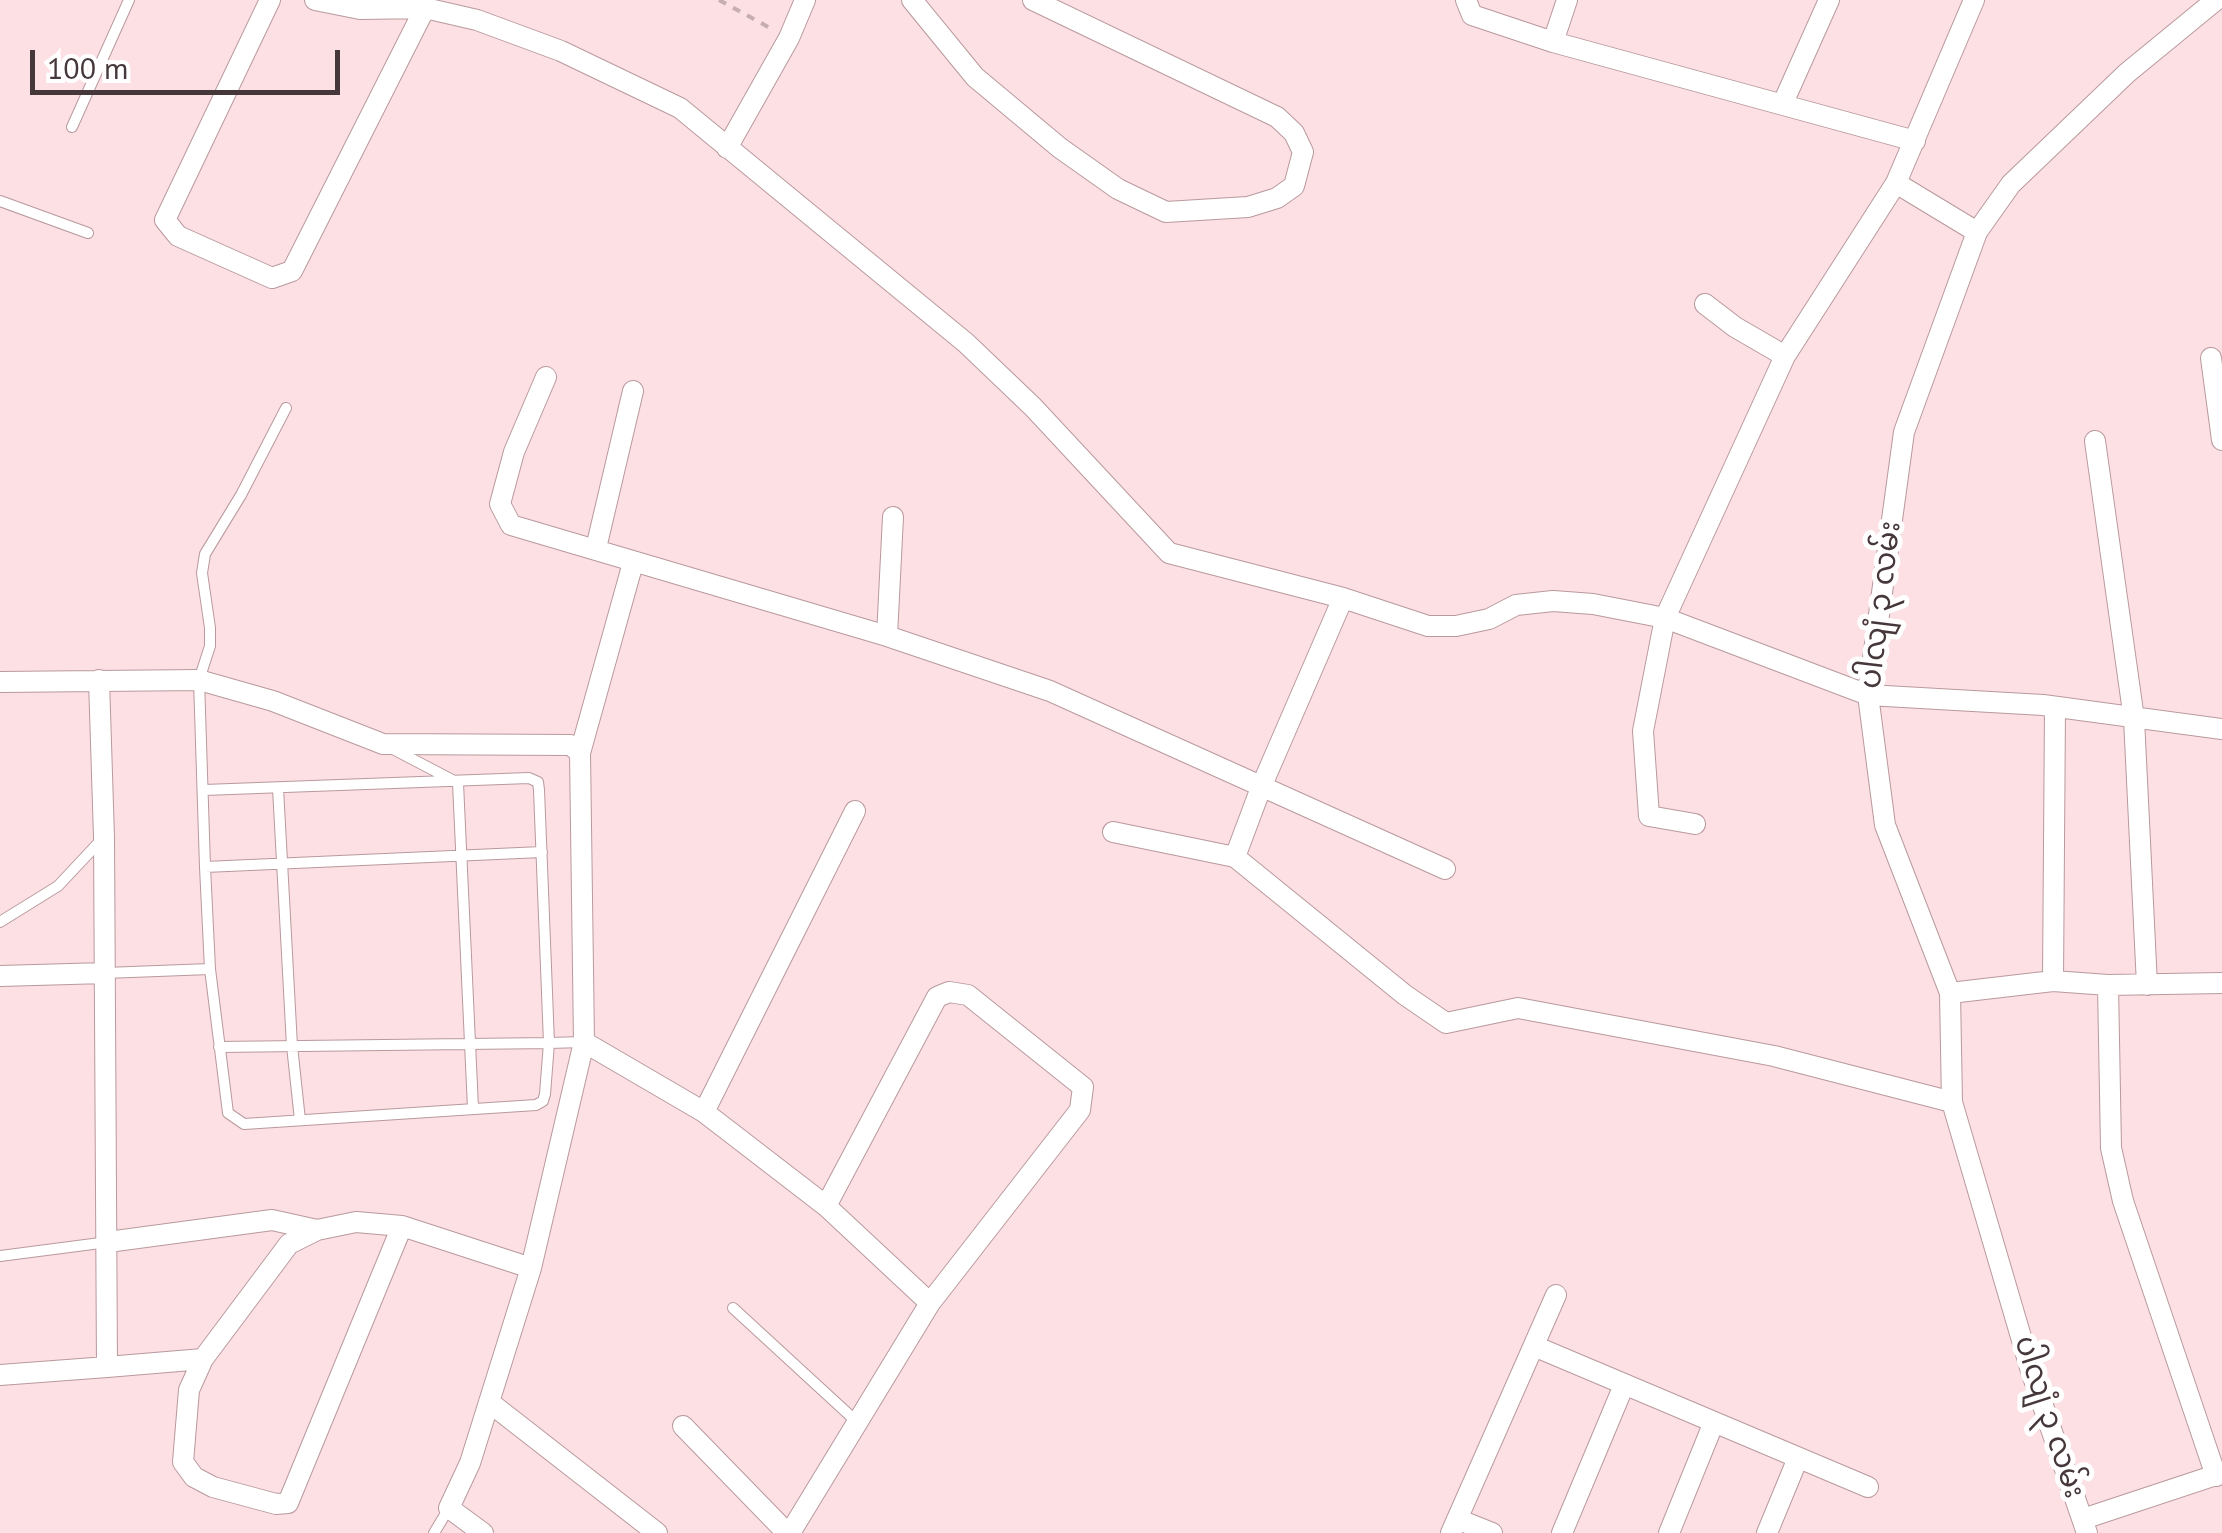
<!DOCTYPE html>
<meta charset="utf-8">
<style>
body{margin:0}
#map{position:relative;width:2222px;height:1533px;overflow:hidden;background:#fce0e3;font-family:"PT Sans",sans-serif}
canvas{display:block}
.scale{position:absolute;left:30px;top:50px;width:310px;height:45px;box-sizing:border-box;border:5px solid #46383a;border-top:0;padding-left:12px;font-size:30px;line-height:35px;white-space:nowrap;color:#46383a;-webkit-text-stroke:8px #fff;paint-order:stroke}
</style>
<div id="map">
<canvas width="2222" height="1533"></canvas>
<div class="scale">100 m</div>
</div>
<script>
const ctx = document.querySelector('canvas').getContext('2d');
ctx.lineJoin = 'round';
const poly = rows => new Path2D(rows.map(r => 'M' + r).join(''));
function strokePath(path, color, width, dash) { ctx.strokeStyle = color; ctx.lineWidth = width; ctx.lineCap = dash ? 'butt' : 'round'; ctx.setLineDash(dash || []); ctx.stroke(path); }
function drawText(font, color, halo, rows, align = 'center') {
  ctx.font = font + ' "PT Sans","Noto Sans Myanmar",sans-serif'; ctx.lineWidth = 10; ctx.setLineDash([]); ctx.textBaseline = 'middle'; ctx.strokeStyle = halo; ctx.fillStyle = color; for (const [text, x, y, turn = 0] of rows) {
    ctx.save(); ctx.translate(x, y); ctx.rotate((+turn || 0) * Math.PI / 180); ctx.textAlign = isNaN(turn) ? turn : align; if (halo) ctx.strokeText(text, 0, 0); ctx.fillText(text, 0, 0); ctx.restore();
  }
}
const path = poly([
 [719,0,772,29]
]);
const lane = poly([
 [72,127,129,0],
 [0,201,88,233],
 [286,408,241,495,205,554,202,573,210,628,210,646,199,680,205,867,210,969,228,1113,244,1124,536,1105,543,1101,545,1094,549,1043,583,1042],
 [393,749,458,783,473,1108],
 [278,788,292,1046,300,1120],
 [204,790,529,778,538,782,539,790,549,1043,219,1047],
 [205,867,542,852],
 [0,922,58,886,103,838],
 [105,973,210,969],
 [0,1256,108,1242],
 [733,1308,857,1422],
 [434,1533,449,1508]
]);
const street = poly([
 [270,0,165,220,178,236,272,278,292,271,425,8],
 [315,0,360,9,425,8,477,20,561,51,680,108,966,343,1033,407,1169,553,1343,598,1428,626,1456,626,1489,619,1516,605,1553,601,1593,604,1665,618,1868,695,2043,705,2222,729],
 [912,0,975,77,1060,148,1118,189,1166,212,1248,207,1277,198,1294,186,1303,152,1294,133,1277,117,1033,0],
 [1466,0,1472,15,1553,42,1915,141],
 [1553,42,1567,0],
 [1783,103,1829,0],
 [727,148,789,38,805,0],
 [1896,183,1977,232],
 [1705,304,1735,327,1785,356],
 [2211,358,2222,440],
 [546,377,514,452,500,504,511,525,887,636,1050,691,1445,869],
 [2095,441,2134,719,2147,985],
 [596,548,633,391],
 [887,636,893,517],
 [0,682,199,680,273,701,383,744,571,745,580,753,584,1042,531,1268,470,1463,449,1508,483,1533],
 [580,753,633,563],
 [1695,824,1649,816,1643,731,1665,618,1785,356,1896,183,1974,0],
 [1113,832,1235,857,1405,995,1446,1023,1518,1008,1774,1056,1952,1102],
 [1235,857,1262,785,1343,598],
 [0,976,105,973],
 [2053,981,2055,708],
 [2108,985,2111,1148,2123,1201,2216,1476],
 [1950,993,2053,981,2108,985,2222,983],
 [584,1042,704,1112,826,1206,930,1303,790,1533],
 [704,1112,855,811],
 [826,1206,937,997,949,992,968,995,1083,1087,1080,1110,930,1303],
 [402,1226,288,1503,276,1504,213,1487,194,1477,183,1462,189,1390,203,1359,289,1244,317,1230,356,1222,402,1226,531,1268],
 [108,1242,272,1220,317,1230],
 [1534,1346,1868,1487],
 [107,1367,203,1359],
 [0,1375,107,1367,104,837,99,680],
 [489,1402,657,1533],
 [683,1426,787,1533],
 [1457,1519,1492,1533],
 [2083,1519,2222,1473],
 [1451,1533,1556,1295],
 [1562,1533,1624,1385],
 [1669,1533,1714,1422],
 [1767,1533,1798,1458],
 [2087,1533,2031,1371,1952,1102,1950,993,1885,825,1868,695,1904,432,1977,232,2011,184,2127,73,2216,0]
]);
const streetNames = [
 ["ပါလျံ ၃ လမ်း",1881,605,-83],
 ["ပါလျံ ၃ လမ်း",2049,1417,72]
];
strokePath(lane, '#b9999d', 12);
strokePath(street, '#b9999d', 22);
strokePath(path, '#c5adb0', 4, [8, 8]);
strokePath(lane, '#fff', 10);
strokePath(street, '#fff', 20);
drawText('30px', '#46383a', '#fff', streetNames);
</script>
